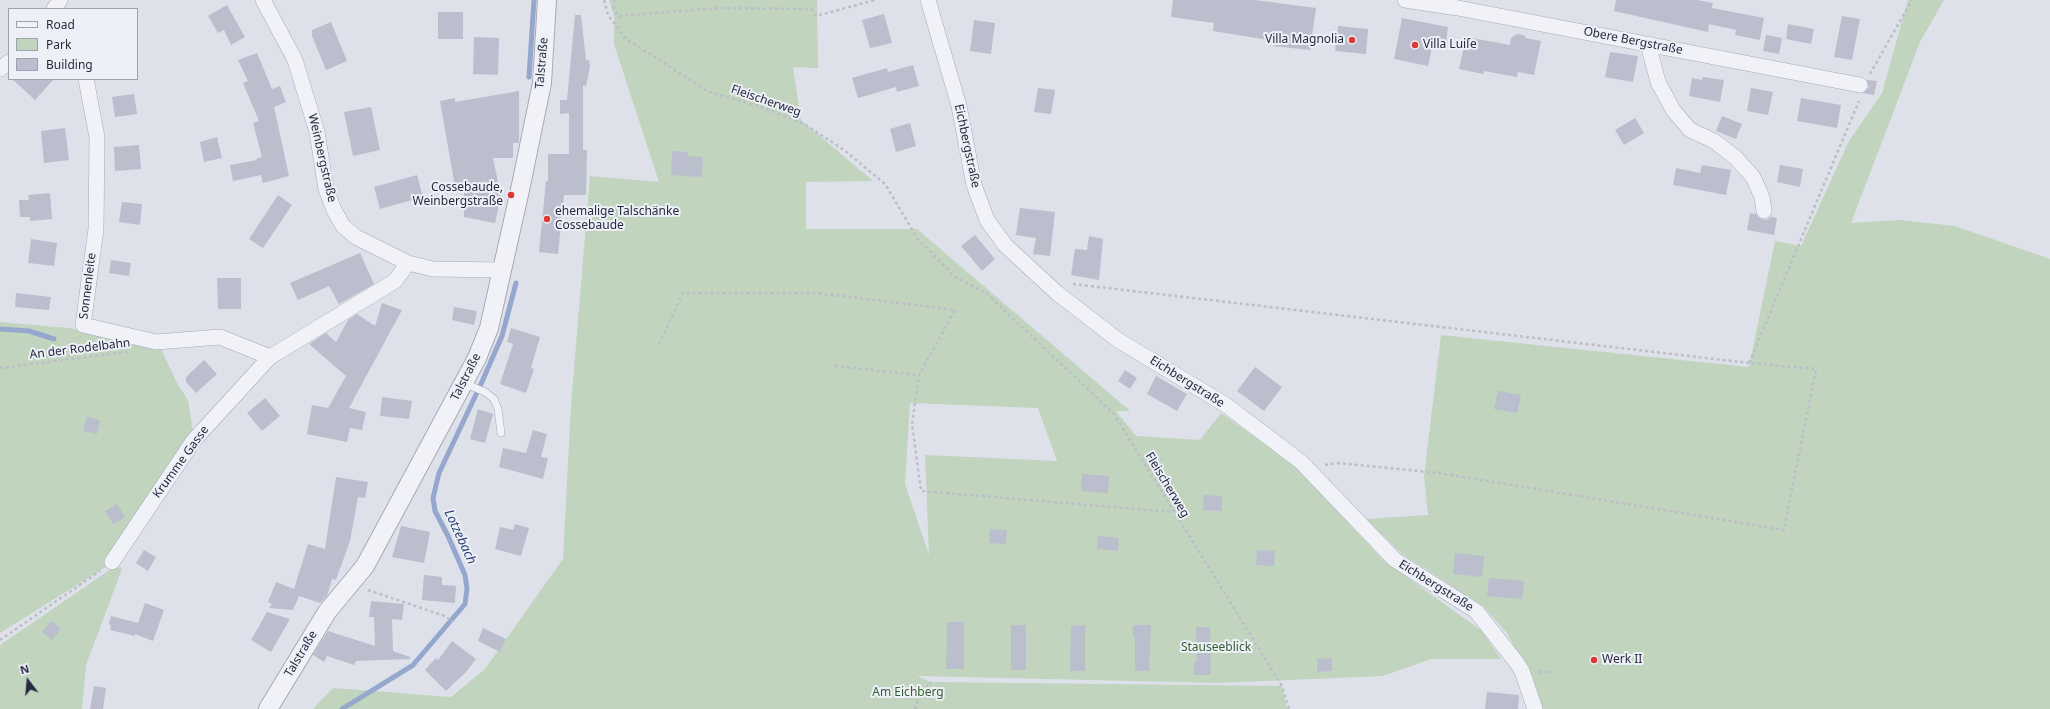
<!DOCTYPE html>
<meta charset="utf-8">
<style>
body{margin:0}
#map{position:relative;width:2050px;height:709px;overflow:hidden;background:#dee1e9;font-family:"Noto Sans",sans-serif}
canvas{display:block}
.legend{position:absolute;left:8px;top:8px;width:130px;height:72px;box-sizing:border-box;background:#eef0f7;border:1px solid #9ea1af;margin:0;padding:5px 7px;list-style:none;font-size:12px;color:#262b42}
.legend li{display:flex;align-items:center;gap:8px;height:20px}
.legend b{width:20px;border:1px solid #9ea1af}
.north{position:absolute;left:8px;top:661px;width:40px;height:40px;-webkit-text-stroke:3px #eef0f7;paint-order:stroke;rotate:344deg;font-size:11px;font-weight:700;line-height:16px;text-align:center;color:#262b42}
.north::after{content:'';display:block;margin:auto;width:14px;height:18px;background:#262b42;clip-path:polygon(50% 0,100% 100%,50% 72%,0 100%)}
</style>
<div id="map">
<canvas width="2050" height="709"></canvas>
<ul class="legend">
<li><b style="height:5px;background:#f1f2f7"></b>Road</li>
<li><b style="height:11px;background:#c0d4be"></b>Park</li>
<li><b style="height:11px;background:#bbbecd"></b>Building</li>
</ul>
<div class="north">N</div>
</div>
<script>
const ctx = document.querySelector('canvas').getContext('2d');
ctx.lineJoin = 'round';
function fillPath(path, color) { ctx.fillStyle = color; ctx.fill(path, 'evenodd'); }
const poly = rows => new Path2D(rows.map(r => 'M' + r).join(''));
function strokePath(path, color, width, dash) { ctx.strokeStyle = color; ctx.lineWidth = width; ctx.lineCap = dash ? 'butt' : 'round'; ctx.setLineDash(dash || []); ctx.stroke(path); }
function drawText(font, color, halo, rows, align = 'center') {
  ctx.font = font + ' "Noto Sans",sans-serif'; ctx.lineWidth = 4; ctx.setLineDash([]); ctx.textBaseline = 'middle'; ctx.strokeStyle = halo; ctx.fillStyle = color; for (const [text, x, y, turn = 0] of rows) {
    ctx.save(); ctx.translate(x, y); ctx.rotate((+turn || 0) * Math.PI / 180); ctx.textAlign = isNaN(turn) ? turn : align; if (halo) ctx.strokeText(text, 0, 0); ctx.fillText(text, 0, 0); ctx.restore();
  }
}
const green = poly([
 [609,0,817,0,818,68,793,67,801,120,873,181,806,182,806,229,917,229,1130,411,1116,411,1136,436,1200,440,1221,413,1292,463,1383,560,1482,631,1501,659,1431,659,1383,676,1218,683,917,676,931,682,1282,686,1287,709,313,709,333,688,451,697,485,669,563,559,571,405,590,176,659,182,614,44,614,16],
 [910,403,1038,408,1057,461,925,455,929,555,905,484],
 [1908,0,1944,0,1920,42,1851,223,1899,220,1955,226,2050,259,2050,709,1541,709,1532,680,1507,633,1483,606,1402,554,1366,519,1428,515,1424,476,1441,335,1749,367,1775,241,1801,246,1849,141,1882,93],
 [0,322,69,328,160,347,177,383,188,400,194,440,112,562,122,569,86,665,82,709,0,709,0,645,111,569,112,563,0,633]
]);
const stream = poly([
 [529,77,534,0],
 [0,329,29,331,54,339],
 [342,709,413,665,465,604,467,589,465,575,448,536,435,511,433,498,439,473,481,384,502,336,516,283]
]);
const building = poly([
 [1173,0,1255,0,1316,8,1310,50,1273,46,1274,41,1213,31,1214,23,1171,17],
 [1616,0,1697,0,1713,3,1712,8,1764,18,1760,40,1735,35,1736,30,1709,24,1708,32,1614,11],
 [227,5,245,37,231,45,224,30,218,33,208,16],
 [438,12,463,12,463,39,438,39],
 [884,14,892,43,870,48,862,20],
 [575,15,581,15,586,60,589,60,590,67,586,86,583,85,583,150,587,150,586,195,564,195,558,254,539,252,546,181,548,181,548,154,569,154,569,113,560,114,560,100,567,100],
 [1842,16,1860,19,1852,60,1834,57],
 [1402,18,1448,27,1446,44,1433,43,1428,66,1394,59],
 [974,20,995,23,991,54,970,51],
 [331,22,347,61,326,70,312,36,312,30],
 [1788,24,1814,29,1811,44,1786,39],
 [1338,26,1368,29,1366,54,1335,51],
 [1517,34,1524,35,1526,38,1541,41,1534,75,1518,72,1517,77,1484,71,1483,74,1459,69,1466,37,1510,45,1511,38],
 [1766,35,1782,38,1779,54,1763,51],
 [474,37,499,38,498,75,473,74],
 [1610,52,1638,56,1633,82,1605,77],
 [257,53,272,89,280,86,286,102,274,107,289,176,263,183,261,175,233,181,230,165,257,160,256,159,262,157,253,123,259,121,243,83,248,81,238,60],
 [913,65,919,86,897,92,896,87,858,98,852,78,887,68,888,72],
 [1703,77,1724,80,1720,102,1689,96,1692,78,1702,80],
 [12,79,54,79,35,100],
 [1867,80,1877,81,1874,95,1863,93,1869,87],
 [1038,88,1055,90,1051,114,1034,112],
 [1751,88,1773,92,1768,115,1747,111],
 [519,91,519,143,513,143,513,158,493,158,501,196,495,223,464,217,464,185,455,187,440,101,455,98,455,102],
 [134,94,137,114,115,117,112,97],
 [1801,98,1841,105,1837,128,1797,121],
 [371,107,380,150,353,156,344,112],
 [1722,116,1742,124,1736,139,1716,131],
 [1635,118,1644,133,1624,145,1615,130],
 [910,123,916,146,896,152,890,129],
 [65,128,69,160,44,163,41,131],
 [217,137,222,158,204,162,200,142],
 [139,145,141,169,115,171,114,147],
 [672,151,688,152,688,156,703,157,702,177,671,175],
 [1702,165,1731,170,1726,195,1673,185,1676,168,1700,173],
 [1780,165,1803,169,1800,187,1777,182],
 [417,175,423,197,380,209,374,187],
 [50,193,52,219,30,221,30,217,20,217,19,200,29,200,28,195],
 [278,195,292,205,263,248,249,239],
 [122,202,142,204,140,225,119,222],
 [1020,208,1055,212,1050,256,1033,254,1036,238,1016,235],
 [1750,213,1756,214,1761,219,1766,220,1771,217,1777,218,1774,235,1747,230],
 [975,235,995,259,982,271,961,246],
 [1089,236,1103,239,1099,280,1071,275,1075,249,1087,250],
 [31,239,57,243,54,266,28,263],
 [360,253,374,284,339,304,329,286,298,300,290,283],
 [111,260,131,263,129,276,109,273],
 [217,278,241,278,241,309,218,309],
 [16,293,51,297,49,310,15,307],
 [382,303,402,310,349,408,366,412,362,430,350,428,347,442,307,434,312,405,328,408,346,376,309,344,326,333,336,342,348,320,357,314,375,326],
 [454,307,477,311,474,325,452,320],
 [511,328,540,337,531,368,534,369,526,393,500,384,513,344,507,342],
 [204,360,217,374,196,393,186,382,186,377],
 [1255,367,1282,387,1264,411,1237,391],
 [1125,370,1137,378,1130,389,1118,381],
 [1156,376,1187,394,1177,411,1147,394],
 [1498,391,1521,395,1517,413,1494,409],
 [382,397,412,401,409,419,380,416],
 [265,398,280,416,262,431,247,413],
 [478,409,493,414,485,443,470,439],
 [87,417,100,420,97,434,83,431],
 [533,430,547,434,541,457,548,458,543,479,499,467,503,448,526,453],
 [1082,474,1109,476,1108,493,1081,491],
 [336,477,368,482,365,498,358,497,350,541,336,580,332,579,327,596,320,603,299,596,293,610,269,608,272,604,268,602,276,582,294,589,308,544,325,549],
 [1204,495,1222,496,1222,511,1203,510],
 [117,504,125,517,113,524,105,511],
 [515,524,529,528,521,556,495,549,500,527,513,530],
 [401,526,430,532,424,563,392,557],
 [990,529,1007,530,1006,544,989,543],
 [1098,536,1119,538,1118,551,1097,549],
 [144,550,156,557,148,571,136,563],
 [1257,550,1275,551,1274,566,1256,565],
 [1455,553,1484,556,1482,577,1453,574],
 [424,575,442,577,442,585,456,586,455,603,422,600],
 [1489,578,1524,581,1522,599,1487,596],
 [371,601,404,604,402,620,392,619,393,651,410,657,410,659,356,661,354,665,327,656,324,662,313,655,328,631,375,646,374,617,369,617],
 [145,603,164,610,153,641,135,634,135,636,110,630,111,626,109,624,111,616,138,623],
 [267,612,290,619,271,652,251,640],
 [51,621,61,629,52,640,42,632],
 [947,622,964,622,964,669,946,669],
 [1011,625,1026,625,1026,670,1011,670],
 [1085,625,1085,671,1070,671,1071,626],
 [1133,625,1151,625,1149,671,1135,671,1135,637,1133,637],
 [1196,627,1210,627,1211,675,1194,675,1194,661,1197,661],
 [483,628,506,639,500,652,478,641],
 [452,641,476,659,466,672,446,691,425,670,436,658,438,660],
 [1332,658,1332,671,1317,672,1317,659],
 [94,686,106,688,103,709,90,709],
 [1487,692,1519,695,1518,709,1485,709]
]);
const path = poly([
 [604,0,608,15,626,39,709,92,762,107,806,125,844,150,885,184,917,238,955,277,986,293,1114,414,1282,686,1289,709],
 [614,0,614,8,618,16,718,8,811,9,816,16,875,0],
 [1870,74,1912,0],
 [1073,284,1749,363],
 [659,344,683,293,817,293,955,310,919,375,912,424,921,491,1173,512],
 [835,366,919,375],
 [0,368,127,352],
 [1325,465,1338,463,1439,473,1784,530,1816,369,1749,363,1859,101],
 [368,590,445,616,453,622],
 [0,640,100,571],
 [1538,672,1551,672],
 [915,709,918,700,931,682]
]);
const service = poly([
 [464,383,485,392,494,399,498,409,501,433]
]);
const minor = poly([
 [263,0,295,60,317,132,326,189,334,210,343,226,356,237,408,263,433,269,501,270],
 [928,0,959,106,974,185,987,220,1005,245,1057,293,1118,340,1226,405,1301,462,1395,560,1476,611,1517,663,1522,671,1535,709],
 [1405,0,1458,8,1860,85],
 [54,9,60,0],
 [1648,44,1658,82,1673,110,1690,130,1714,141,1735,157,1753,177,1762,197,1764,211],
 [0,69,9,62],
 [86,79,97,137,96,229,83,325,156,342,220,337,270,357],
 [112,562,194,440,270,357,395,281,408,263]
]);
const tertiary = poly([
 [268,709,327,612,365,566,477,358,489,328,520,190,542,83,547,0]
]);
const markers = [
 [1352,40,4,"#dc3936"],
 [1415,45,4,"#dc3936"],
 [511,195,4,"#dc3936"],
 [547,219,4,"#dc3936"],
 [1594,660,4,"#dc3936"]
];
const poiNames = [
 ["Villa Magnolia",1344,40,"right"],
 ["Villa Luiſe",1423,45],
 ["Cossebaude,",503,188,"right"],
 ["Weinbergstraße",503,202,"right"],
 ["ehemalige Talschänke",555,212],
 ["Cossebaude",555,226],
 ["Werk II",1602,660]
];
const streetNames = [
 ["Obere Bergstraße",1633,41,11],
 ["Talstraße",542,63,-85],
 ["Fleischerweg",766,101,19],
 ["Eichbergstraße",967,146,78],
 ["Weinbergstraße",322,158,77],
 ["Sonnenleite",88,286,-83],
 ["An der Rodelbahn",80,349,-7],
 ["Talstraße",466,377,-63],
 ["Eichbergstraße",1187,382,32],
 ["Krumme Gasse",181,462,-54],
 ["Fleischerweg",1167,485,59],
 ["Eichbergstraße",1436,586,32],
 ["Talstraße",301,654,-59]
];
const parkNames = [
 ["Stauseeblick",1216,648],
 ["Am Eichberg",908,693]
];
const waterNames = [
 ["Lotzebach",460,537,65]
];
fillPath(green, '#c0d4be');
strokePath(stream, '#95a7cd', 5);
fillPath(building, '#bbbecd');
strokePath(service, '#a7aab7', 8);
strokePath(minor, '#a7aab7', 16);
strokePath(tertiary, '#a7aab7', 20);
strokePath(path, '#bcbec8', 2.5, [3, 3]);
strokePath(service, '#f1f2f7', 7);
strokePath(minor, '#f1f2f7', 15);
strokePath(tertiary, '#f1f2f7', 18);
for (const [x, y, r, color] of markers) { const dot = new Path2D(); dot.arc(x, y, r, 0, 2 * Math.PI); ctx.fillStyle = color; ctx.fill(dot); strokePath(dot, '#eef0f7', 1.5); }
drawText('12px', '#262b42', '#eef0f7', poiNames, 'left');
drawText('12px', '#262b42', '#eef0f7', streetNames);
drawText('12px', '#325f31', '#eef0f7', parkNames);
drawText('italic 13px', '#2c417a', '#eef0f7', waterNames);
</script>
